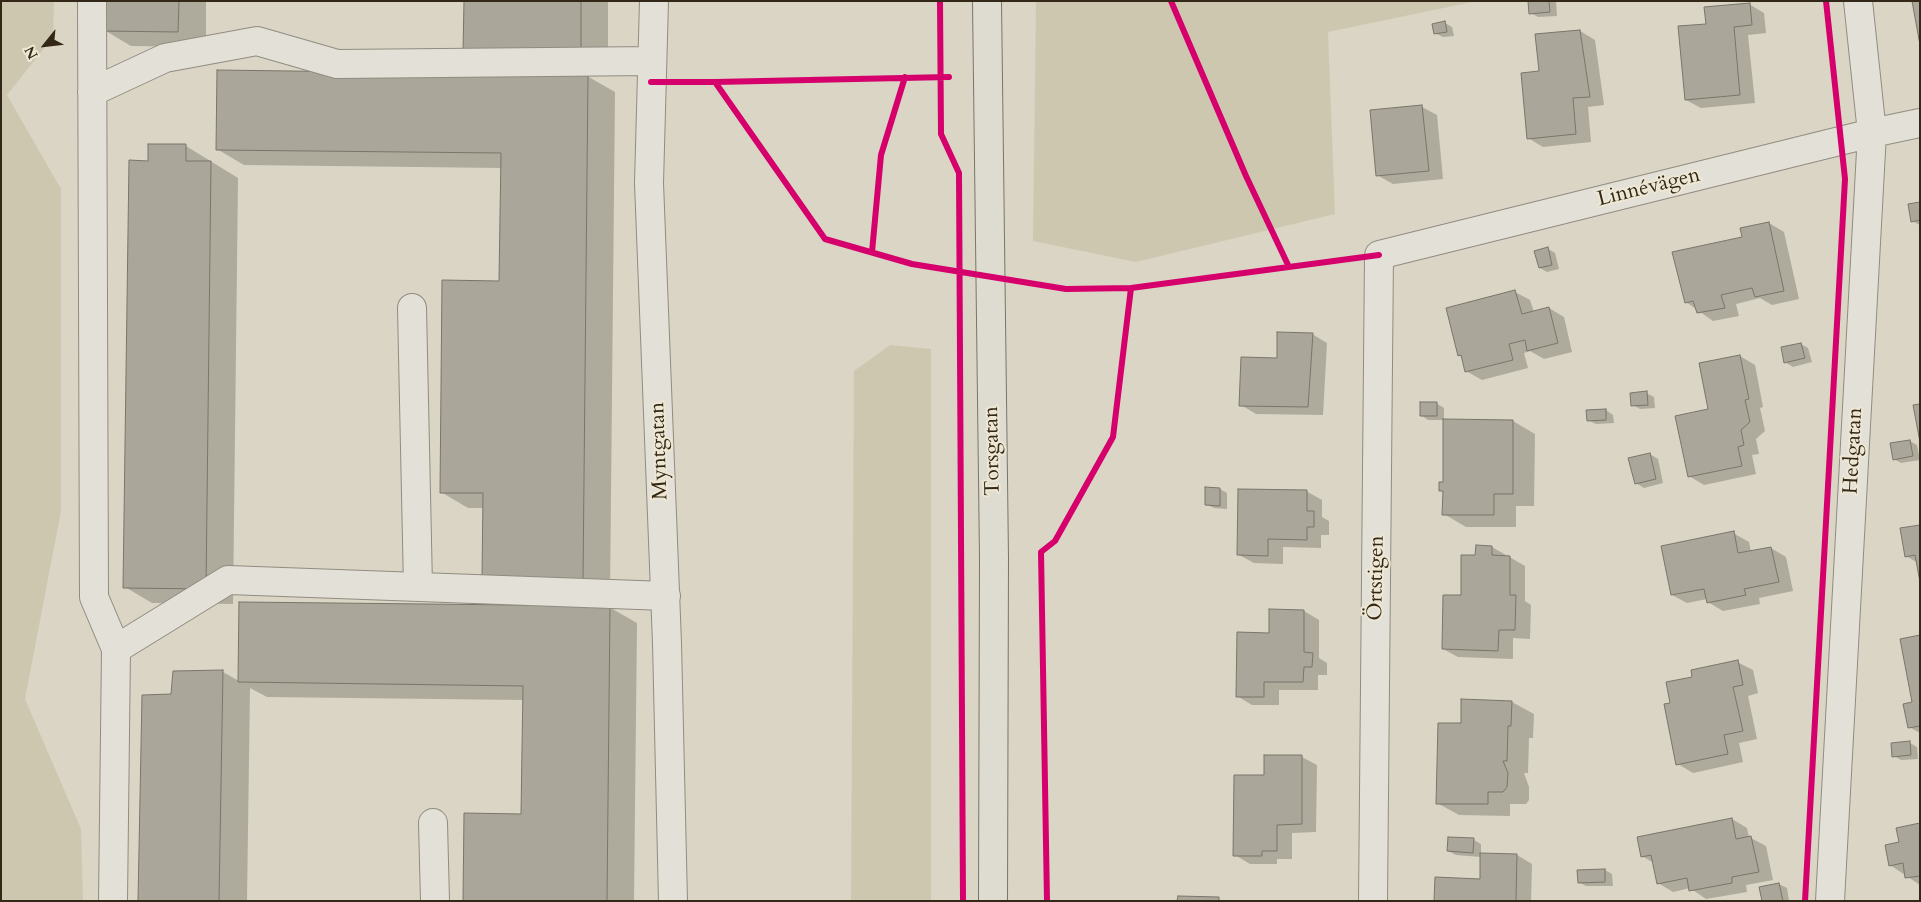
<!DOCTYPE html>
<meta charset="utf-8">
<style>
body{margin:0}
#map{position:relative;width:1921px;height:902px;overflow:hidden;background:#dad5c4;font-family:Cardo,serif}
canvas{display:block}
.frame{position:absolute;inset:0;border:2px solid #332717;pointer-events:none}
.north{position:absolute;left:20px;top:20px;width:50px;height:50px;-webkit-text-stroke:4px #ede7d3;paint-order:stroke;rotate:241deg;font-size:14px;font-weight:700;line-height:20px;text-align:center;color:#332717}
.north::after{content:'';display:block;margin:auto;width:18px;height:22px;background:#332717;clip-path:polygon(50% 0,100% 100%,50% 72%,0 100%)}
</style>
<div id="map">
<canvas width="1921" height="902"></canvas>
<div class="frame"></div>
<div class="north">N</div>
</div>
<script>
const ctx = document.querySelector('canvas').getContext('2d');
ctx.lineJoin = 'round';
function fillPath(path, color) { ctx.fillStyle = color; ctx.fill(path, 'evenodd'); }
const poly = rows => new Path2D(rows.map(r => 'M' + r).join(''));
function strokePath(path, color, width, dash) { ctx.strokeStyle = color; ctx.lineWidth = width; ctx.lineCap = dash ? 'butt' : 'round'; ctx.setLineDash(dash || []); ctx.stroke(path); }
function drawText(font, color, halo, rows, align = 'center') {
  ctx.font = font + ' Cardo,serif'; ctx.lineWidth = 4; ctx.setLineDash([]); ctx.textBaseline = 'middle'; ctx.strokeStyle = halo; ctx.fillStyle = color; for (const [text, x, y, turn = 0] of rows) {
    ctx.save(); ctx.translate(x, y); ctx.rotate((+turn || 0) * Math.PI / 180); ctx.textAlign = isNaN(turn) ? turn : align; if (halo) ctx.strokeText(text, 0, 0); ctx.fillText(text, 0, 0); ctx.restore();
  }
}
const green = poly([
 [1,1,54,1,53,37,7,95,61,189,61,511,25,699,81,829,83,901,1,901],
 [1036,1,1477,1,1328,32,1335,214,1136,262,1033,241],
 [890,345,931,349,931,901,851,901,854,371]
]);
const shadow = poly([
 [105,1,206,1,206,47,131,46,104,30],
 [465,1,608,1,608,68],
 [1529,1,1556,1,1557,16,1538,17,1531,13],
 [1749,4,1764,13,1766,33,1748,35,1755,103,1701,108,1686,100,1707,25],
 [1445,23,1452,27,1454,36,1443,37,1435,33],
 [1580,31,1595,40,1604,105,1588,107,1591,142,1543,147,1528,138,1540,72],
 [587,76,615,92,610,595,511,594,484,508,468,508,441,492,501,282,502,168,244,165,217,149],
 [1422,107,1437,115,1443,179,1393,184,1377,175],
 [149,145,186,146,238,178,233,604,152,603,125,587],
 [1920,203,1920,225,1912,221],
 [1769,223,1784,232,1799,299,1772,305,1760,298,1736,304,1739,316,1713,321,1686,302,1744,238],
 [1547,248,1555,253,1559,269,1547,272,1540,268],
 [1515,292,1530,300,1534,312,1549,308,1564,317,1572,352,1544,359,1530,351,1524,353,1528,368,1482,380,1466,371,1463,358,1459,355],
 [1312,334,1327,343,1323,415,1256,414,1241,405],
 [1801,344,1808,348,1812,362,1793,367,1785,362],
 [1740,356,1755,365,1763,407,1760,408,1765,431,1756,439,1759,454,1752,455,1756,474,1704,485,1689,476,1710,410],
 [1646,393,1654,397,1655,408,1640,409,1633,405],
 [1436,403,1444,408,1444,420,1428,420,1421,415],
 [1606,410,1613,415,1614,423,1596,424,1588,420],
 [1513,421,1535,434,1534,506,1516,506,1516,527,1466,527,1444,514,1444,492,1440,490,1444,483],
 [1910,441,1917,445,1920,460,1901,463,1894,459],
 [1650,454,1658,459,1663,483,1644,488,1636,483],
 [1220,489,1227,493,1227,509,1214,508,1206,504],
 [1306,491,1322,500,1322,517,1329,521,1329,535,1321,535,1321,548,1283,547,1283,564,1254,563,1239,555],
 [1920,526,1918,563,1906,556],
 [1733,533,1749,542,1751,552,1771,548,1786,557,1793,591,1759,598,1760,604,1723,611,1708,602,1707,599,1687,603,1672,595],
 [1492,547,1525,566,1525,601,1531,605,1530,639,1513,638,1513,659,1458,657,1443,649,1462,596],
 [609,607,637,623,634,901,464,901,523,815,524,700,267,697,250,688,247,901,140,901,173,695,223,672,239,681],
 [1271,611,1304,611,1319,620,1319,658,1327,663,1327,675,1318,675,1318,690,1279,690,1279,705,1252,705,1237,696,1270,634],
 [1920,636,1920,733,1909,727],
 [1737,662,1753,670,1758,693,1748,696,1757,739,1739,743,1743,762,1693,773,1678,764,1671,704,1694,678],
 [1512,702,1534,714,1533,738,1529,738,1528,773,1524,773,1529,787,1529,800,1526,804,1510,804,1510,816,1459,815,1437,803,1462,724],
 [1910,743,1917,747,1918,759,1901,760,1894,756],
 [1302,757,1317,765,1316,832,1292,833,1292,859,1277,859,1277,864,1250,864,1235,855,1265,777],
 [1732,819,1747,828,1749,837,1766,846,1773,880,1746,885,1747,892,1706,899,1690,888,1673,892,1658,883,1654,863,1642,856],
 [1920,825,1920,885,1890,865,1901,843],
 [1449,838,1474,840,1481,844,1481,854,1517,855,1532,864,1531,901,1436,901,1481,880,1481,857,1456,855,1448,851],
 [1605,870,1612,874,1613,886,1586,886,1579,882],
 [1779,884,1787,888,1789,901,1763,901]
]);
const building = poly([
 [103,1,179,1,178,32,103,31,103,1],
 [464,1,581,1,581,53,463,52,464,1],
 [1528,1,1549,1,1550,12,1529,14,1528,1],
 [1912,1,1920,1,1920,45,1912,1],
 [1750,3,1752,25,1734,27,1740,95,1685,100,1678,26,1706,24,1704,7,1750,3],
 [1445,21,1447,32,1434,34,1432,24,1445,21],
 [1580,30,1590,97,1573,98,1576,134,1527,139,1521,73,1539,71,1535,34,1580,30],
 [217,70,588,75,583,580,482,579,483,493,440,493,442,280,499,281,501,153,216,150,217,70],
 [1422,105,1429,171,1376,176,1370,110,1422,105],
 [148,144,186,144,186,161,211,161,206,589,123,588,129,160,148,161,148,144],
 [1920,202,1920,220,1911,222,1908,204,1920,202],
 [1769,222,1784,291,1755,297,1752,288,1721,295,1725,308,1697,313,1693,301,1685,303,1672,252,1742,237,1740,228,1769,222],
 [1548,247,1552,265,1539,268,1534,251,1548,247],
 [1515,290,1522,314,1549,307,1558,343,1527,351,1525,340,1509,344,1513,360,1465,372,1461,355,1458,356,1446,308,1515,290],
 [1277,332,1313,333,1308,407,1239,406,1241,357,1277,358,1277,332],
 [1801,343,1805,358,1784,363,1781,347,1801,343],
 [1740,355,1749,399,1745,400,1750,422,1741,430,1744,445,1738,447,1742,466,1688,477,1675,416,1708,409,1699,363,1740,355],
 [1647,391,1648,405,1631,406,1630,393,1647,391],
 [1420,402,1437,402,1437,416,1420,416,1420,402],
 [1920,404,1920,442,1913,405,1920,404],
 [1606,409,1606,420,1587,421,1586,410,1606,409],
 [1443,419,1513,420,1513,494,1494,494,1494,515,1442,515,1443,491,1439,491,1439,482,1443,482,1443,419],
 [1910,440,1913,456,1893,460,1890,443,1910,440],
 [1650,453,1656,479,1635,484,1628,458,1650,453],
 [1205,487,1220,488,1220,506,1205,505,1205,487],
 [1238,489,1307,490,1307,511,1314,511,1314,527,1307,527,1307,540,1268,539,1268,556,1237,555,1238,489],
 [1920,525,1920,582,1915,555,1905,557,1900,528,1920,525],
 [1734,531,1738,553,1771,547,1779,582,1744,589,1746,595,1707,603,1704,589,1671,595,1661,546,1734,531],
 [1476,545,1492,546,1492,555,1510,556,1510,595,1516,595,1515,630,1499,630,1498,651,1442,649,1443,595,1461,595,1461,555,1475,555,1476,545],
 [239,602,610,606,607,901,463,901,464,813,521,814,523,686,238,682,239,602],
 [1269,609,1304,610,1304,652,1313,653,1312,667,1304,667,1303,682,1264,682,1264,697,1236,697,1237,632,1269,633,1269,609],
 [1920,635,1920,726,1908,728,1903,704,1912,702,1900,639,1920,635],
 [1738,660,1743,685,1733,687,1743,731,1724,735,1728,754,1676,765,1664,704,1670,703,1666,682,1692,677,1691,670,1738,660],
 [223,670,219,901,138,901,142,695,171,694,173,671,223,670],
 [1461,699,1512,701,1511,726,1508,726,1507,761,1503,761,1508,773,1507,787,1503,792,1488,792,1488,804,1436,804,1438,723,1461,723,1461,699],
 [1910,741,1911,755,1892,757,1891,743,1910,741],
 [1264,755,1302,755,1302,824,1277,825,1277,851,1262,851,1262,856,1233,856,1234,775,1264,775,1264,755],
 [1732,818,1736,839,1751,836,1759,872,1732,877,1732,883,1689,891,1687,878,1657,884,1651,855,1641,857,1637,837,1732,818],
 [1920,823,1920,876,1905,878,1903,863,1889,866,1885,845,1899,842,1896,828,1920,823],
 [1448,837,1474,838,1473,853,1447,851,1448,837],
 [1480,853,1517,854,1516,901,1434,901,1435,877,1480,879,1480,853],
 [1605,869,1605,882,1578,883,1577,870,1605,869],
 [1779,883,1783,901,1762,901,1759,887,1779,883],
 [1178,896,1219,897,1219,901,1177,901,1178,896]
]);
const minor = poly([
 [92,1,94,597,116,649],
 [654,1,649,183,667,643,673,901],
 [92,92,165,58,257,41,337,64,652,61],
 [412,308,418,587],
 [433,823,435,901],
 [113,901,116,649,228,580,666,596],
 [1373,901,1379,255,1872,133,1920,123],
 [1830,901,1872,133,1858,1]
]);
const major = poly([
 [987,1,994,558,993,901]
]);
const cycleway = poly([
 [940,1,941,134,959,173,963,901],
 [1171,1,1246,176,1289,267],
 [651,82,715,82,825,239,912,264,1066,289,1131,288,1379,255],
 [715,82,949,77],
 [872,252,881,155,905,77],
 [1047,901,1041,552,1055,541,1113,437,1131,288],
 [1805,901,1845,179,1826,1]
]);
const streetNames = [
 ["Linnévägen",1649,188,-14],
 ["Myntgatan",660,451,-92],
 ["Torsgatan",993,451,-91],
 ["Hedgatan",1854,451,-87],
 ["Örtstigen",1377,578,-89]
];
fillPath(green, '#cec7b0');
fillPath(shadow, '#0003');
fillPath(building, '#aba69a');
strokePath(building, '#79756a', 1);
strokePath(minor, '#918c81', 30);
strokePath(major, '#79756a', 30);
strokePath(minor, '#e3e0d8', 28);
strokePath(major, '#dedbd1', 28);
strokePath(cycleway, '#d6006c', 6);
drawText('21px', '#332717', '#ede7d3', streetNames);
</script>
